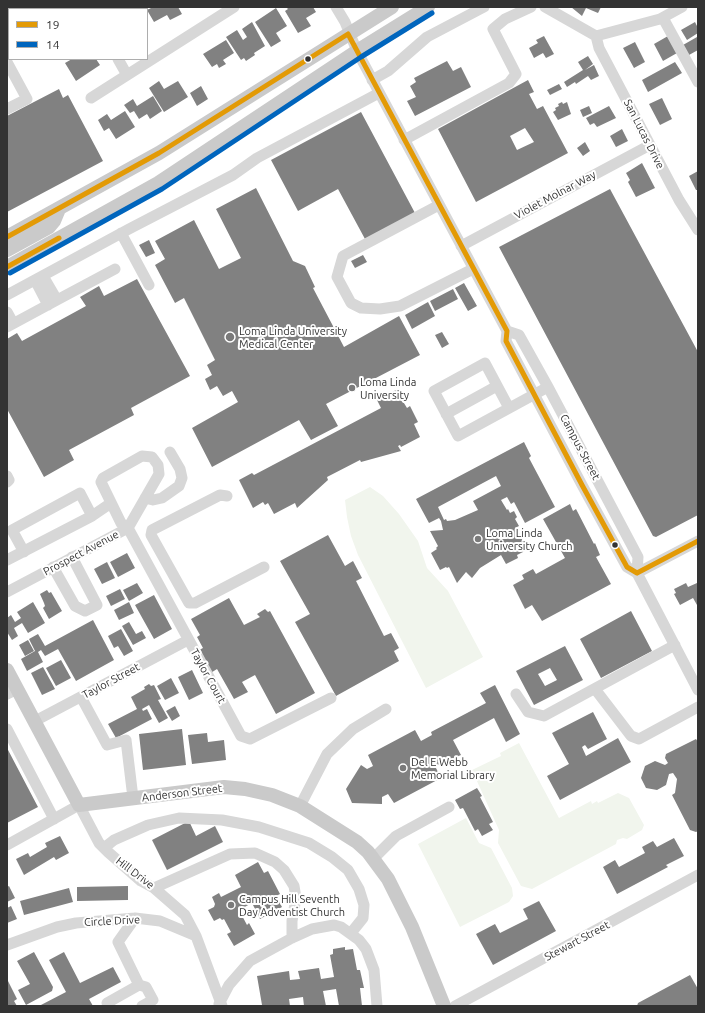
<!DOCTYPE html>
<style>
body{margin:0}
#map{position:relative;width:705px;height:1013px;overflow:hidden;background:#fff;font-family:Ubuntu,sans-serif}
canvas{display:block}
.frame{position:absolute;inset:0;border:8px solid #333;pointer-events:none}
.legend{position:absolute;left:8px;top:8px;width:140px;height:52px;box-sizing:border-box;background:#fff;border:1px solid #adadad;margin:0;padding:5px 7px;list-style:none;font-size:12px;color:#333}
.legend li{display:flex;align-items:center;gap:8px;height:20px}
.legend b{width:20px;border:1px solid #adadad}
</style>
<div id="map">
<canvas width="705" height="1013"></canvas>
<div class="frame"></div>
<ul class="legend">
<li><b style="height:5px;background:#e39a05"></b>19</li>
<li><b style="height:5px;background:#0065bd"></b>14</li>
</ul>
</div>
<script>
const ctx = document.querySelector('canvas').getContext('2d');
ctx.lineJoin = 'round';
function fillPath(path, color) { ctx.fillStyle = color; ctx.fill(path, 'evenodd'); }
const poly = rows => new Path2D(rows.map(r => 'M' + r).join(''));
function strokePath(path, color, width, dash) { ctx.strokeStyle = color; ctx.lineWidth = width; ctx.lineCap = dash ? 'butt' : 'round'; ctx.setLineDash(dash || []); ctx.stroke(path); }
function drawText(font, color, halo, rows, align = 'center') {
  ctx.font = font + ' Ubuntu,sans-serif'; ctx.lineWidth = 4; ctx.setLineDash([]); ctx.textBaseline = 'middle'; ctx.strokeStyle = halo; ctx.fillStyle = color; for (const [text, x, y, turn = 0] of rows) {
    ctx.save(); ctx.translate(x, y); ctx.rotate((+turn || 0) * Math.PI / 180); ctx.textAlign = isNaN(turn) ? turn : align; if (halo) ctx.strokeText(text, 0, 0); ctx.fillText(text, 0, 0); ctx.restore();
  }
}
const green = poly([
 [370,487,383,496,399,514,418,541,427,568,448,591,483,657,426,688,358,555,351,536,347,517,345,500],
 [519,743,559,818,591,801,592,804,597,801,598,803,618,793,629,798,644,825,642,830,627,839,623,838,617,840,616,844,532,889,521,886,498,843,499,830,472,770,501,756,500,753],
 [466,818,479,843,491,848,512,888,513,896,509,902,460,927,418,844]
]);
const building = poly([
 [153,7,178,7,182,14,170,20,167,15,154,22,147,10],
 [286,7,313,7,316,12,306,18,311,26,298,33,285,11,288,9],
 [571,7,601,7,598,13,586,8,582,16],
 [276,8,287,26,276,33,281,41,271,47,255,22],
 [252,22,265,46,254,53,255,55,246,61,244,58,241,60,226,37,237,30,243,40,247,37,242,29],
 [695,22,698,28,698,33,687,40,681,30],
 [544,36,554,54,546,58,543,53,534,58,529,48,538,43,536,40],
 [668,36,677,53,663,61,654,44],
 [697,37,698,50,689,55,683,45],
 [226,40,234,53,223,60,226,64,219,68,217,64,212,67,203,54],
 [635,42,645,62,634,68,623,48],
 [588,56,593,64,585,70,594,65,599,76,591,80,588,76,576,84,575,82,567,87,564,82,583,70,578,62],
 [72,59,96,59,100,65,76,81,65,63],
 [447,61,453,71,461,67,471,87,415,116,407,101,416,97,410,86,416,82,414,78],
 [675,62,682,73,648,92,642,80],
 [528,80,534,92,529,94,537,109,543,106,568,153,476,202,438,129],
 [525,128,534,142,517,150,510,136],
 [159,81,164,89,178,81,188,97,164,112,149,88],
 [559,84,562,89,550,95,547,90],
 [201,86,208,99,197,106,190,93],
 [59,89,63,98,68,95,103,161,7,212,7,116],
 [153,96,162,111,150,119,147,114,139,119,134,111,130,113,124,105,133,99,137,106],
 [662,98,672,119,660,125,649,104],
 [562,102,563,104,567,102,571,114,558,120,553,112,556,110,555,108,559,106,558,104],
 [589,106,592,113,583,117,580,110],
 [609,106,616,118,597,127,594,123,590,125,586,118],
 [125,111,135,127,116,139,109,128,104,131,98,120,107,114,111,120],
 [361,112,415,213,365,239,338,189,298,211,271,160],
 [622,129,628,141,616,147,610,136],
 [585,142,590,151,583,156,577,148],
 [642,163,655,188,636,197,628,182,630,180,626,173],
 [698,171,698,190,696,190,689,176],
 [256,188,293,261,305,266,315,287,313,288,344,347,399,316,420,355,326,404,338,426,311,440,299,420,212,467,192,428,238,402,232,391,223,396,217,386,210,390,205,379,212,375,207,365,215,360,184,298,175,303,155,265,165,259,155,241,194,220,219,269,241,258,216,209],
 [610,189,698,352,698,515,656,537,653,536,499,247],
 [149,240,155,253,146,257,139,245],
 [363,255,367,262,355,268,351,261],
 [137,279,190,376,131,408,134,415,69,450,74,460,44,477,7,409,7,339,17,333,22,341,86,306,80,297,99,286,104,296],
 [464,283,477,306,468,311,455,288],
 [453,289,458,299,435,311,430,301],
 [428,302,435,316,412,329,405,315],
 [442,332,449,344,442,348,435,335],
 [396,390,407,408,410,406,418,422,414,424,420,437,401,447,400,445,398,446,401,451,361,462,360,460,327,477,328,480,297,508,295,503,274,514,268,503,265,505,263,502,253,508,239,480,252,473,254,475,381,408,377,400],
 [524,442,531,456,529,458,555,507,525,523,514,502,511,504,507,497,501,500,507,510,508,509,510,513,514,511,517,517,515,519,519,526,517,527,519,530,518,531,527,550,517,555,518,558,506,564,501,555,480,568,472,578,466,572,457,583,449,567,447,568,446,567,440,570,431,553,437,549,436,548,438,546,430,531,443,530,441,521,439,518,429,523,416,499],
 [496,476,501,486,473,501,478,510,455,520,447,521,446,519,444,520,438,507],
 [570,504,573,511,576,509,594,544,595,543,600,555,596,557,611,584,542,621,532,605,525,609,513,585,524,579,522,575,533,569,536,574,565,558,543,519],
 [328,535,345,566,353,561,362,578,356,581,384,636,391,633,399,648,394,651,399,661,336,696,295,622,310,614,280,561],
 [127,553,135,568,118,577,110,562],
 [107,562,115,578,102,584,94,569],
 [137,583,143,593,129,601,123,590],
 [686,583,688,587,697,583,698,585,697,605,693,598,680,605,674,594,676,593,674,589],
 [120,589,125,599,111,606,106,596],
 [47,590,49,593,51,592,62,611,49,619,43,608,45,606,44,603,40,594],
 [154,595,172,629,154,639,135,605],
 [229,598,244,625,260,617,257,614,265,609,268,612,270,611,315,693,276,714,255,675,242,682,248,692,234,699,217,669,209,674,197,651,203,648,197,637,200,635,191,619],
 [33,602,45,623,28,633,22,623,14,628,18,636,12,640,7,632,7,618,11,615,15,622,21,618,17,612],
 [129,602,134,613,119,620,114,610],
 [631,611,652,651,601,678,580,639],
 [93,620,114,660,76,681,58,649,45,656,41,650,38,652,43,662,27,671,21,659,35,651,29,639,38,634,45,646],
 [129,622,136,634,142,631,146,638,133,645,122,626],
 [121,629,133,651,124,656,118,646,114,648,108,636],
 [28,640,34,651,25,656,19,645],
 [565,646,583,680,534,705,516,671],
 [550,668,557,680,545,686,538,674],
 [61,660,71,678,56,686,46,668],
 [43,667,55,689,42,695,31,673],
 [192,670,203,693,189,700,178,677],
 [171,678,179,693,165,700,157,686],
 [149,684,151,686,154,685,161,699,158,700,168,718,159,723,149,705,142,709,143,711,147,709,152,719,116,738,108,724,137,709,131,697,145,689,144,687],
 [495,685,520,734,506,742,494,718,453,740,461,755,435,766,441,778,394,803,388,794,382,797,382,804,352,803,346,789,361,765,367,769,373,766,368,755,415,730,421,741,432,735,431,732,486,703,480,693],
 [175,706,180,716,172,721,166,711],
 [593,712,607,739,588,749,585,745,582,747,586,756,618,738,631,762,560,800,547,776,569,764,552,733],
 [182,729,186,765,143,770,139,734],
 [207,733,208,742,224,740,226,760,192,764,188,735],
 [696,739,698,742,698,831,696,832,690,830,672,795,675,793,677,779,673,773,669,774,666,785,657,790,646,788,641,778,645,766,655,761,665,765,668,763,665,758,666,754],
 [7,748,38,807,7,823],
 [477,788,482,796,480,797,493,822,489,824,493,830,482,836,478,829,475,831,463,808,460,809,455,800],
 [189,821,196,836,215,826,223,842,167,870,152,840],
 [60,836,69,853,56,860,54,857,24,875,16,859,28,853,30,857,47,847,45,843],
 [674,838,684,856,666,865,668,867,617,894,603,867,615,860,619,867,645,853,642,847,653,841,657,847],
 [258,862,264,873,268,871,280,894,276,896,282,907,260,919,252,903,239,910,247,925,249,923,255,934,234,946,227,934,231,932,224,919,222,920,220,918,214,921,208,910,214,907,215,904,212,897,219,893,221,897,241,887,235,875],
 [9,886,15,898,7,902,7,887],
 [128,886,128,900,77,901,77,887],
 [69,888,73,902,24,915,20,901],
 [539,901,556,931,493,965,476,934,495,924,500,933,528,919,523,909],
 [11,906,17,919,7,923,7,908],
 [345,947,345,950,353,949,357,970,360,970,364,988,360,988,362,1006,339,1006,336,989,323,991,326,1006,304,1006,303,997,289,999,290,1006,262,1005,257,976,289,971,290,980,300,979,298,971,319,968,321,979,334,977,330,955,333,954,333,949],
 [34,952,53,987,52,991,26,1005,18,990,30,984,17,961],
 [64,952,80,983,113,967,121,982,89,999,93,1006,39,1006,66,992,49,960],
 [690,975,698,989,698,1006,637,1006,638,1003],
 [7,979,17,999,14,1001,17,1006,7,1006]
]);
const minor = poly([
 [90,7,91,9],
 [336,7,345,22,357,51,507,331,506,341,582,485,627,567,637,573,698,690],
 [545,7,596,36,660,19,682,7],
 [663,18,698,82],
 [596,36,599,48,679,200,698,230],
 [118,59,127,75],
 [7,62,27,99,7,109],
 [372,80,388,71,427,37,484,7],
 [91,98,234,7],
 [404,140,509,83,516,74,493,29,505,19,531,7],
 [439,205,343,256,337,277,351,303,361,308,380,309,400,306,473,269],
 [121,233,149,285],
 [461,246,650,145],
 [43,276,57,300,115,269],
 [35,280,48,305],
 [7,295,129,229,233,175,257,158,379,93],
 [7,312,13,323],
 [7,327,57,300],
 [507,331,519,335,548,387,638,557,637,573],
 [509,408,485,363,434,391,458,436,548,387],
 [446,414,497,386],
 [7,476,9,480,7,482],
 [227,496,220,495,152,530,151,535,189,603,195,603,264,567],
 [145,498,153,500,162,498,179,486,182,478,180,469,170,452],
 [24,552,12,530,80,493,92,516],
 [7,560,92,516,111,503],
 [53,567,75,606,85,611,97,605,72,557],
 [637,573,698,541],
 [7,592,128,528,121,523,101,482,103,478,142,456,152,457,158,465,159,474,128,528,241,736,250,739,331,698],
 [595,689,631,736,639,739,698,707],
 [7,694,17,689],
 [516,694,528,712,544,716,675,645],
 [81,697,107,745,126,740,133,798],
 [35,721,188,640],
 [7,729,54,819],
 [300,806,327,754,353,729,386,709],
 [7,845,79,805,99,843,108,852,141,881,154,888,185,915,196,936],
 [104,848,114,840,148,825,179,818,222,820,259,827,309,843,332,857,348,870,359,889,364,905,363,918,351,933],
 [373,859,396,836,449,807],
 [154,888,230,854,255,853,275,862,284,870,294,886,296,898,292,921,292,938],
 [135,918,118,942,139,985],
 [7,945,57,927,76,923,135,918,160,921,196,936,222,1006],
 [219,1004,229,985,250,961,292,938,312,929,334,925,341,927,359,940,366,949,374,970,377,1006],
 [109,1006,107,1003,139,985,146,987,153,1000,142,1006],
 [455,1006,698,875]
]);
const major = poly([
 [7,237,159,153,392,7],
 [7,250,49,227,54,221,59,209],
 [7,267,158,183,357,51,428,7],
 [7,670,79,805,224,787,245,789,272,795,300,806,357,842,368,852,388,879,412,927,444,1006]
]);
const bus1 = poly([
 [7,237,159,153,348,34,507,331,506,341,582,485,627,567,637,573],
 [7,267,59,238],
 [637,573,698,541]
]);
const bus2 = poly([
 [10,273,162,189,361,57,432,13]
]);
const markers = [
 [308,59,3.5,"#333"],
 [230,337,5,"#7a7a7a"],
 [352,388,4,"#7a7a7a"],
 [478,539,4,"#7a7a7a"],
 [615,545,3.5,"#333"],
 [403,768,4,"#7a7a7a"],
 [231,905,4,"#7a7a7a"]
];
const streetNames = [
 ["San Lucas Drive",644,134,63],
 ["Violet Molnar Way",555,195,-28],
 ["Campus Street",580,447,62],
 ["Prospect Avenue",81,553,-28],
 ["Taylor Court",208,676,61],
 ["Taylor Street",111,681,-28],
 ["Anderson Street",182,793,-7],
 ["Hill Drive",135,873,37],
 ["Circle Drive",112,921,-3],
 ["Stewart Street",577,941,-28]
];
const poiNames = [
 ["Loma Linda University",239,331],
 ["Medical Center",239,344],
 ["Loma Linda",360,382],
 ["University",360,395],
 ["Loma Linda",486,533],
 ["University Church",486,546],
 ["Del E Webb",411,762],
 ["Memorial Library",411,775],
 ["Campus Hill Seventh",239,899],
 ["Day Adventist Church",239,912]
];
fillPath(green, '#f1f5ed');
fillPath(building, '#818181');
strokePath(minor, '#d7d7d7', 11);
strokePath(major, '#cacaca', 14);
strokePath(bus1, '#e39a05', 5);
strokePath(bus2, '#0065bd', 5);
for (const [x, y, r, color] of markers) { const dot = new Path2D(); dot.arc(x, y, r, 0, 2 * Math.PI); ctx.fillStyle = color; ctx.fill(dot); strokePath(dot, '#fff', 1.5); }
drawText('11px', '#333', '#fff', streetNames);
drawText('11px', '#333', '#fff', poiNames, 'left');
</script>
